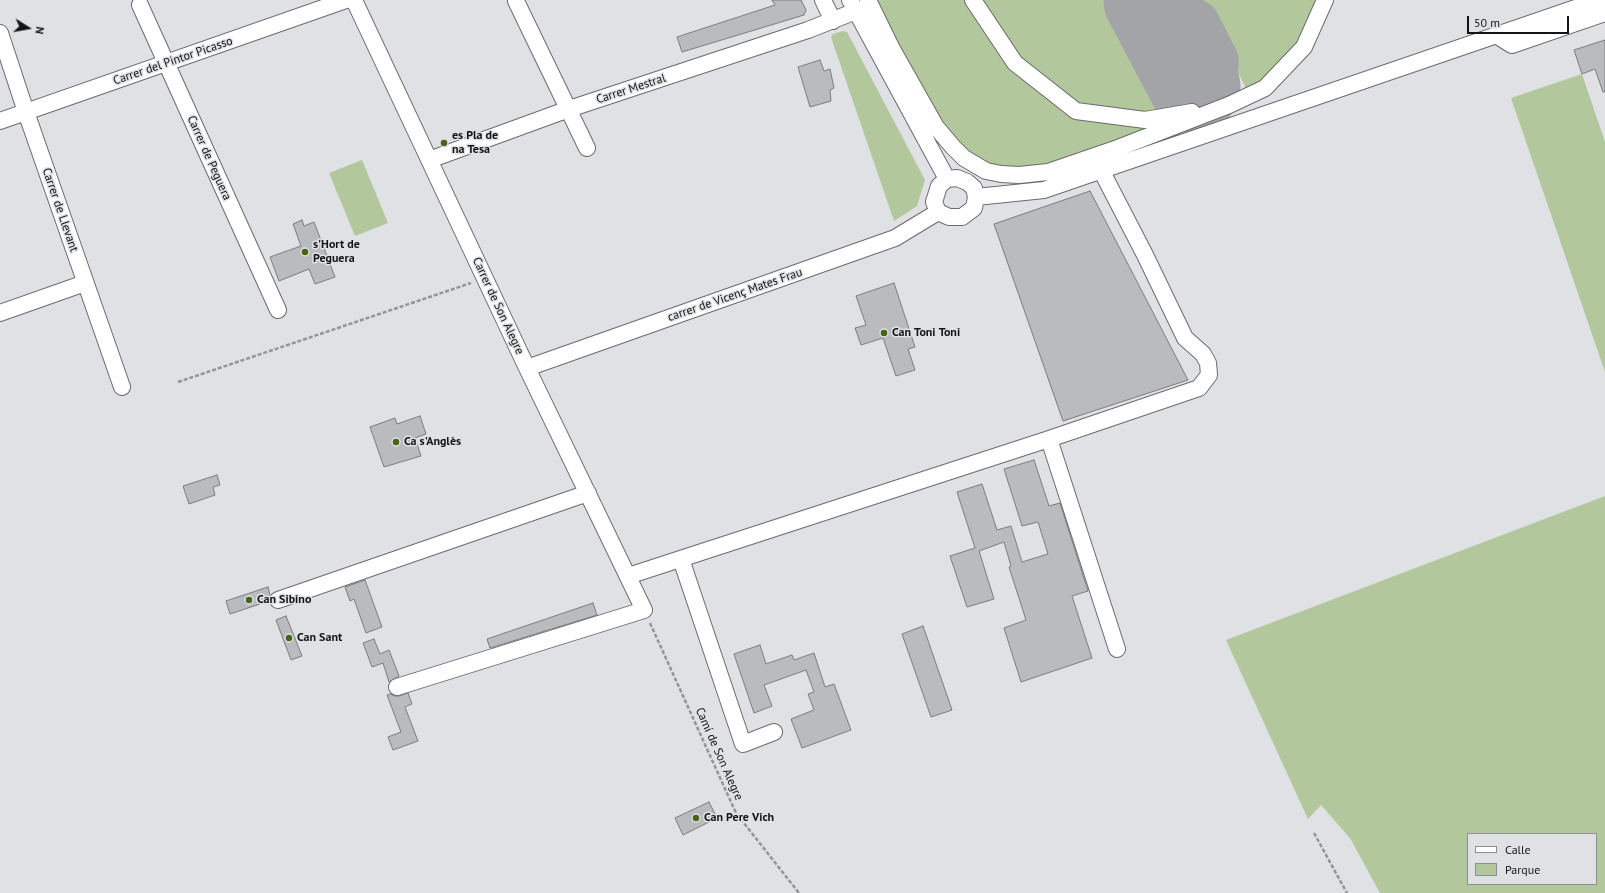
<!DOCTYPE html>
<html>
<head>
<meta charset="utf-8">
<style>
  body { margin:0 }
  #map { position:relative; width:1605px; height:893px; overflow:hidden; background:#dfe1e4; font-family:"PT Sans",sans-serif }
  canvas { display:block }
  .legend { position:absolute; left:1467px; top:833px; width:130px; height:52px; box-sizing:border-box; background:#dfe1e4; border:1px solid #8d8f91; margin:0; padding:5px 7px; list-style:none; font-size:12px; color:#131415 }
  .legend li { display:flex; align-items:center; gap:8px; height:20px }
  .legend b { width:20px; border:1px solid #8d8f91 }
  .north { position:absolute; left:8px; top:8px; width:40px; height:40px; -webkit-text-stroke:3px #dfe1e4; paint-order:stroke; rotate:101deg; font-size:11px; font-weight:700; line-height:16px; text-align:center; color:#131415 }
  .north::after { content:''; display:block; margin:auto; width:14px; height:18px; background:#131415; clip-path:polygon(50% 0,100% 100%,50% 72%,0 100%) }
  .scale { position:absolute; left:1467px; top:16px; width:102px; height:18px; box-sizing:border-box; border:2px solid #131415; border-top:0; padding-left:5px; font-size:12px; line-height:14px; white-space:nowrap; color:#131415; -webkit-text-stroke:3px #dfe1e4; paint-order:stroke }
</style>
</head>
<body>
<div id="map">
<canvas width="1605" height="893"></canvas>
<ul class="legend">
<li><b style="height:5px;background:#fff"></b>Calle</li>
<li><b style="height:11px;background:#b2c79b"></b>Parque</li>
</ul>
<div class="north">N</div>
<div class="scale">50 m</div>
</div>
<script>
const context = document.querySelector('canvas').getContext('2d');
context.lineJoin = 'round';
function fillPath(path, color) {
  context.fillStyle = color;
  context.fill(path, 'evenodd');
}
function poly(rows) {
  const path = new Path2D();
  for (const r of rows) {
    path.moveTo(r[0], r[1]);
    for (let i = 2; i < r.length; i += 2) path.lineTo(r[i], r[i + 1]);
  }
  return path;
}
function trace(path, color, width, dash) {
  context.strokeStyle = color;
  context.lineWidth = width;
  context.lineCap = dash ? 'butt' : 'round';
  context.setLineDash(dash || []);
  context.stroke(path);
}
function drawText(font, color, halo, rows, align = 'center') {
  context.font = font + ' "PT Sans",sans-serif';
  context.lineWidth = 3;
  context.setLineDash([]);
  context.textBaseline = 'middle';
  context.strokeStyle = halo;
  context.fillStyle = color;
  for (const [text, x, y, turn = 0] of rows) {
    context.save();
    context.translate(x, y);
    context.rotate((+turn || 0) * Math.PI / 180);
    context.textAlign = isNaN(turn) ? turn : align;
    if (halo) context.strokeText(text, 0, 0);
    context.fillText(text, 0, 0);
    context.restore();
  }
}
fillPath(poly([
  [868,0,1121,0,1183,118,1073,163,986,171,936,127],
  [1185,0,1318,0,1297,44,1277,68,1260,81,1246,88,1208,14],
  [843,31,847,32,925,180,917,206,894,221,831,37,833,34],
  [1582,74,1605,142,1605,372,1511,98],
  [362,160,388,223,355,236,329,173],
  [1605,496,1605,893,1380,893,1350,838,1321,805,1308,819,1226,640],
  [1468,834,1596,834,1596,884,1468,884]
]), '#b2c79b');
trace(poly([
  [1151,0,1163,24,1166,61,1173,76,1180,83,1187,86,1196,87,1202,85,1209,82,1215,77,1220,65,1220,59,1200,20,1168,0]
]), '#a2a4a7', 37);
trace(poly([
  [1149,0,1195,87]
]), '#a2a4a7', 91);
const building = poly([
  [772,0,801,0,806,10,804,15,682,52,677,37,775,5,772,0],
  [1605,40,1605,92,1603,92,1595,69,1582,74,1574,50,1605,40],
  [820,60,824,71,830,69,834,88,830,90,831,101,810,107,798,67,820,60],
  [1090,191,1188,380,1063,421,994,224,1090,191],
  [302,220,304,226,314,222,335,277,315,284,309,269,279,281,270,257,301,246,293,224,302,220],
  [894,283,915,347,908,349,915,370,896,376,883,338,861,345,855,328,866,325,856,296,894,283],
  [420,416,426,434,415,438,421,456,384,467,370,427,395,418,397,424,420,416],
  [1034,460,1049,506,1060,503,1088,591,1072,596,1092,658,1021,682,1004,628,1026,620,1009,567,1011,566,1004,542,979,551,994,599,967,607,950,556,975,548,957,492,982,484,997,530,1011,526,1022,562,1048,554,1038,522,1022,526,1004,469,1034,460],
  [217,475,220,485,213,487,215,495,189,504,183,486,217,475],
  [365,580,382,627,366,633,354,599,350,601,345,587,365,580],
  [268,587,270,595,269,601,230,614,226,601,268,587],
  [593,603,597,615,490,648,487,639,593,603],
  [286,616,302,656,291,660,276,620,286,616],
  [923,626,952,710,931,717,902,634,923,626],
  [374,639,380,654,389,650,399,676,389,682,383,663,372,667,363,643,374,639],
  [760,645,766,664,792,655,794,660,814,653,825,687,834,684,851,730,802,748,791,719,814,710,808,694,814,692,806,670,764,685,772,706,754,713,734,654,760,645],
  [408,693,412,704,405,707,418,741,393,750,388,737,401,732,387,695,390,694,395,696,399,696,408,693],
  [709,802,717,818,683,835,675,818,709,802]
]);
fillPath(building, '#b9bbbe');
trace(building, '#7b7c7f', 1);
const minor = poly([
  [354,0,527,368,644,610,397,687],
  [823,0,833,21],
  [850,0,947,179],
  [868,0,892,49,936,127,953,147,964,158,986,171,1001,174,1019,175,1048,172,1118,148,1229,105,1265,88,1304,47,1325,0],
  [973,0,1015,63,1076,111,1145,120,1192,112],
  [516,1,587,148],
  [140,5,278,310],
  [0,33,26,112,122,387],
  [1496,35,1512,45,1605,13],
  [0,121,346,0],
  [429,160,569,109,808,30,856,11],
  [957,178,967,182,974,188,976,197,974,208,962,217,949,217,938,212,934,202,939,186,947,179,957,178],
  [976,197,1044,190,1599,0],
  [0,313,85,283],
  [527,368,895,238,938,212],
  [1049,439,1199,388,1209,375,1208,363,1203,354,1185,338,1145,255,1101,170],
  [681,559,743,744,774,732],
  [628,576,1049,439,1117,649],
  [278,600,588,493]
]);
trace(minor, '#696b6e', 18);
trace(poly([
  [178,382,471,283],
  [650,623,736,813,799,893],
  [1314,833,1347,893]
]), '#929496', 2.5, [4, 2]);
trace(minor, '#fff', 16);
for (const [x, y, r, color] of [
  [444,143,4,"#476417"],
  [305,252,4,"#476417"],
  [884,333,4,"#476417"],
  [396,442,4,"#476417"],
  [249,600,4,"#476417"],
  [289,638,4,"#476417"],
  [696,818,4,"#476417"]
]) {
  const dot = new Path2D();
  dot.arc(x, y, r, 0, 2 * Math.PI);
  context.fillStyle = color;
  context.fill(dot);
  trace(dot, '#dfe1e4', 1.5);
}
drawText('12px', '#131415', '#dfe1e4', [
  ["Carrer del Pintor Picasso",173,61,-19],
  ["Carrer Mestral",631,89,-18],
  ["Carrer de Peguera",209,158,66],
  ["Carrer de Llevant",60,210,71],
  ["carrer de Vicenç Mates Frau",735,295,-19],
  ["Carrer de Son Alegre",498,306,65],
  ["Camí de Son Alegre",719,754,66]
]);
drawText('bold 12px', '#131415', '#dfe1e4', [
  ["es Pla de",452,136],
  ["na Tesa",452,150],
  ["s'Hort de",313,245],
  ["Peguera",313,259],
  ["Can Toni Toni",892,333],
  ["Ca s'Anglès",404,442],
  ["Can Sibino",257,600],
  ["Can Sant",297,638],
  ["Can Pere Vich",704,818]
], 'left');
</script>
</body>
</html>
